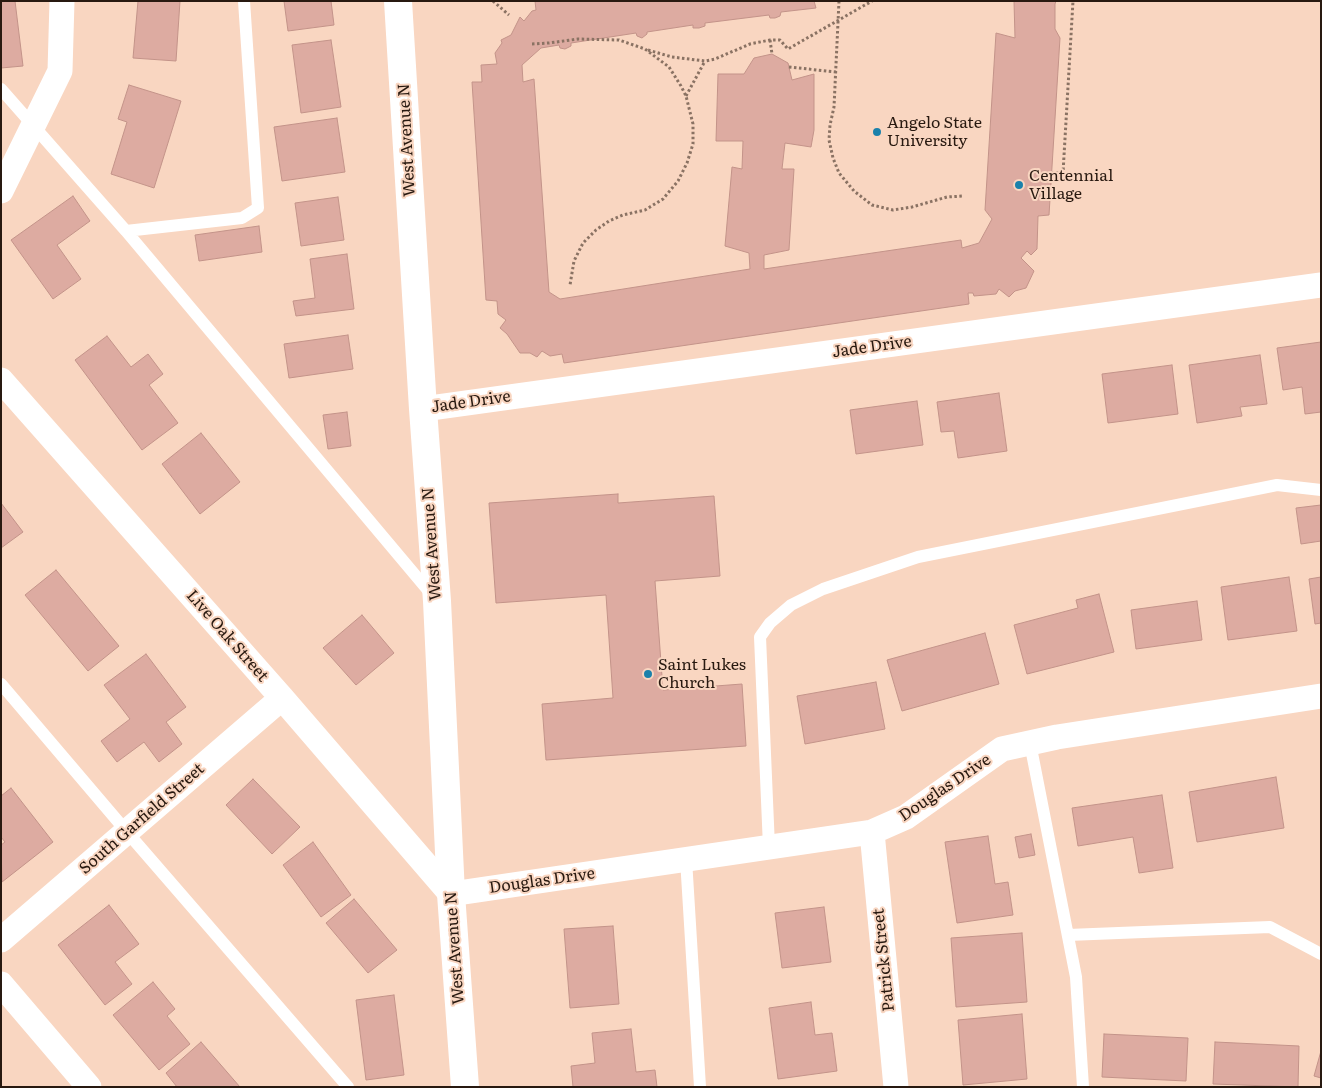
<!DOCTYPE html>
<html>
<head>
<meta charset="utf-8">
<style>
  body { margin:0 }
  #map { position:relative; width:1322px; height:1088px; overflow:hidden; background:#f9d6c1; font-family:Literata,serif }
  canvas { display:block }
  .frame { position:absolute; inset:0; border:2px solid #281910; pointer-events:none }
</style>
</head>
<body>
<div id="map">
<canvas width="1322" height="1088"></canvas>
<div class="frame"></div>
</div>
<script>
const context = document.querySelector('canvas').getContext('2d');
context.lineJoin = 'round';
function fillPath(path, color) {
  context.fillStyle = color;
  context.fill(path, 'evenodd');
}
function poly(rows) {
  const path = new Path2D();
  for (const r of rows) {
    path.moveTo(r[0], r[1]);
    for (let i = 2; i < r.length; i += 2) path.lineTo(r[i], r[i + 1]);
  }
  return path;
}
function trace(path, color, width, dash) {
  context.strokeStyle = color;
  context.lineWidth = width;
  context.lineCap = dash ? 'butt' : 'round';
  context.setLineDash(dash || []);
  context.stroke(path);
}
function drawText(font, color, halo, rows, align = 'center') {
  context.font = font + ' Literata,serif';
  context.lineWidth = 4;
  context.setLineDash([]);
  context.textBaseline = 'middle';
  context.strokeStyle = halo;
  context.fillStyle = color;
  for (const [text, x, y, turn = 0] of rows) {
    context.save();
    context.translate(x, y);
    context.rotate((+turn || 0) * Math.PI / 180);
    context.textAlign = isNaN(turn) ? turn : align;
    if (halo) context.strokeText(text, 0, 0);
    context.fillText(text, 0, 0);
    context.restore();
  }
}
const building = poly([
  [1,1,15,1,23,66,1,68,1,1],
  [138,1,180,1,176,61,133,58,138,1],
  [284,1,331,1,334,25,288,31,284,1],
  [535,1,814,1,816,8,781,12,780,16,775,18,770,18,769,15,705,23,705,26,699,28,693,28,693,25,647,32,647,34,642,38,637,36,636,33,571,43,571,46,565,49,560,48,559,45,541,48,522,65,523,82,534,79,549,292,560,299,750,269,749,253,725,246,732,167,742,169,743,141,716,141,718,74,744,74,754,58,772,54,788,63,792,80,814,74,814,130,811,147,785,143,782,169,794,169,789,250,764,255,764,269,961,240,962,248,979,243,992,219,985,210,996,33,1015,38,1014,1,1056,1,1055,4,1055,29,1060,38,1049,215,1038,216,1037,249,1031,255,1027,251,1021,258,1034,271,1026,288,1015,291,1009,297,999,289,996,294,974,296,973,293,968,293,969,304,564,363,562,354,550,356,542,351,537,357,530,353,520,353,507,334,500,328,506,320,498,314,497,301,486,300,472,82,482,82,481,65,497,64,495,53,502,43,501,40,511,35,520,17,524,21,532,11,536,10,535,1],
  [331,40,341,107,301,113,292,45,331,40],
  [129,85,181,101,154,188,111,174,127,122,118,119,129,85],
  [337,118,345,172,282,181,274,127,337,118],
  [73,196,90,221,57,245,81,279,53,299,11,240,73,196],
  [338,197,344,240,301,246,295,203,338,197],
  [259,226,262,252,199,261,195,235,259,226],
  [347,254,354,309,296,316,293,301,315,298,310,259,347,254],
  [348,335,353,369,289,378,284,344,348,335],
  [107,336,131,367,148,354,163,374,149,385,178,423,142,450,75,360,107,336],
  [1321,342,1321,412,1305,414,1302,387,1283,390,1277,348,1321,342],
  [1260,355,1267,404,1240,407,1242,416,1197,423,1189,365,1260,355],
  [1172,365,1178,414,1108,423,1102,374,1172,365],
  [999,393,1007,451,958,458,954,431,941,432,937,402,999,393],
  [917,401,923,445,856,454,850,410,917,401],
  [347,412,351,446,328,449,323,415,347,412],
  [201,433,240,482,200,514,162,464,201,433],
  [618,494,618,503,714,496,720,576,655,581,663,690,742,684,746,746,546,760,542,704,613,698,606,595,496,603,489,503,618,494],
  [1,503,23,532,1,548,1,503],
  [1321,505,1321,541,1301,544,1296,508,1321,505],
  [56,570,119,646,88,671,25,595,56,570],
  [1289,577,1297,631,1228,640,1221,587,1289,577],
  [1321,577,1321,623,1315,624,1309,579,1321,577],
  [1099,594,1114,652,1027,674,1014,625,1078,608,1076,600,1099,594],
  [1197,601,1202,640,1136,649,1131,610,1197,601],
  [362,615,394,653,356,685,323,648,362,615],
  [985,633,999,684,902,711,887,660,985,633],
  [146,654,186,707,166,722,182,744,159,762,144,742,117,762,101,741,130,719,104,685,146,654],
  [876,682,885,729,805,744,797,696,876,682],
  [1276,777,1284,828,1197,842,1189,792,1276,777],
  [253,779,300,827,272,854,226,805,253,779],
  [11,788,53,842,2,882,1,845,5,842,1,837,1,796,11,788],
  [1162,795,1173,868,1139,873,1133,837,1078,846,1072,808,1162,795],
  [1031,834,1035,855,1019,858,1015,837,1031,834],
  [988,836,995,884,1008,882,1013,915,957,923,945,842,988,836],
  [313,842,351,895,321,917,283,865,313,842],
  [354,899,397,950,368,973,326,923,354,899],
  [109,905,139,944,115,962,132,984,105,1005,58,945,109,905],
  [824,907,831,962,782,968,775,913,824,907],
  [613,926,619,1004,570,1008,564,929,613,926],
  [1022,933,1027,1002,956,1007,951,938,1022,933],
  [153,982,175,1009,167,1016,190,1044,159,1070,113,1015,153,982],
  [394,995,404,1075,366,1080,356,1000,394,995],
  [811,1002,815,1035,832,1033,837,1071,778,1079,769,1008,811,1002],
  [1022,1014,1027,1079,963,1085,958,1020,1022,1014],
  [631,1029,636,1072,655,1070,657,1087,573,1087,571,1066,595,1063,592,1033,631,1029],
  [1104,1034,1188,1038,1186,1081,1102,1077,1104,1034],
  [201,1042,240,1087,177,1087,166,1073,201,1042],
  [1215,1042,1299,1046,1298,1087,1213,1084,1215,1042],
  [1321,1051,1321,1078,1314,1076,1321,1051]
]);
fillPath(building, '#ddaba1');
trace(building, '#c39389', 1);
trace(poly([
  [493,1,509,15],
  [839,1,834,107,830,125,829,140,833,158,839,173,854,191,872,205,893,210,912,207,947,197,963,196],
  [770,40,772,54],
  [532,44,549,43,578,39,619,40,645,49,669,67,681,86,686,96,693,124,693,144,687,163,678,181,663,199,645,210,623,215,609,221,596,230,583,243,574,261,570,285],
  [648,50,672,57,705,61,715,59,750,44,770,40,780,40,788,49,872,1],
  [789,67,836,72],
  [686,96,705,61],
  [1051,173,1063,173,1073,1]
]), '#8a7263', 3, [2.5, 2.5]);
trace(poly([
  [1,89,126,231,432,595],
  [126,231,242,218,258,208,244,1],
  [1,684,127,832,348,1087],
  [1030,743,1076,977,1083,1087],
  [769,847,760,637,770,623,791,605,823,589,918,557,1277,485,1321,490],
  [686,859,700,1087],
  [1068,935,1270,927,1321,954]
]), '#fff', 12);
trace(poly([
  [1,191,60,71,62,1],
  [1,380,282,698,451,894,872,832,906,817,1002,749,1057,737,1321,696],
  [423,409,1321,285],
  [872,832,896,1087],
  [1,940,282,698],
  [1,984,89,1087]
]), '#fff', 25);
trace(poly([
  [398,1,423,409,437,601,451,894,465,1087]
]), '#fff', 28);
for (const [x, y, r, color] of [
  [877,132,5,"#1b81ab"],
  [1019,185,5,"#1b81ab"],
  [648,674,5,"#1b81ab"]
]) {
  const dot = new Path2D();
  dot.arc(x, y, r, 0, 2 * Math.PI);
  context.fillStyle = color;
  context.fill(dot);
  trace(dot, '#f9d6c1', 2);
}
drawText('16px', '#281910', '#f9d6c1', [
  ["Angelo State",887,123],
  ["University",887,141],
  ["Centennial",1029,176],
  ["Village",1029,194],
  ["Saint Lukes",658,665],
  ["Church",658,683]
], 'left');
drawText('16px', '#281910', '#f9d6c1', [
  ["West Avenue N",407,140,-93],
  ["Jade Drive",872,347,-8],
  ["Jade Drive",471,402,-8],
  ["West Avenue N",432,544,-94],
  ["Live Oak Street",227,636,49],
  ["Douglas Drive",945,788,-34],
  ["South Garfield Street",142,819,-41],
  ["Douglas Drive",542,881,-8],
  ["West Avenue N",455,948,-94],
  ["Patrick Street",884,960,-96]
]);
</script>
</body>
</html>
